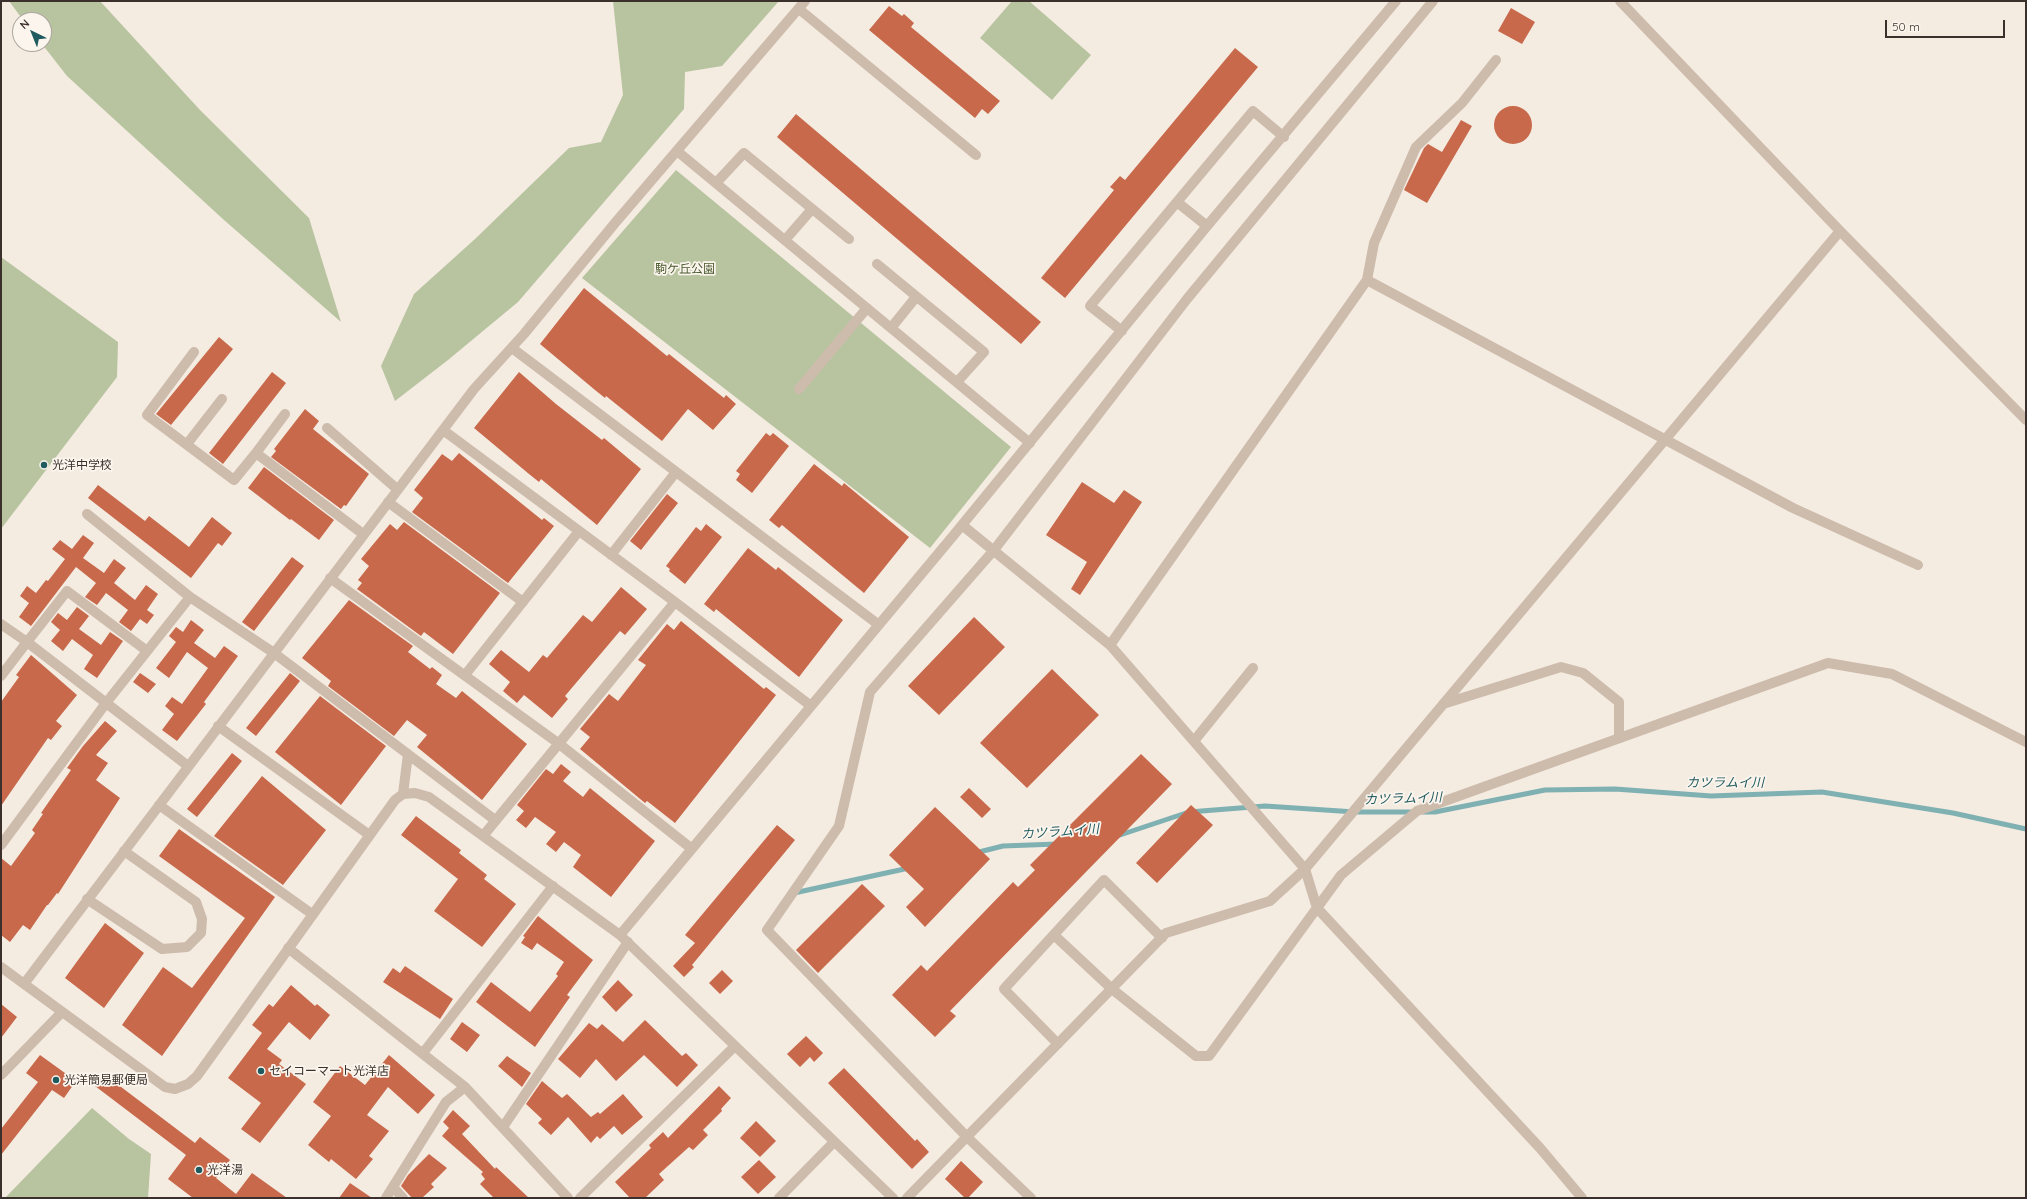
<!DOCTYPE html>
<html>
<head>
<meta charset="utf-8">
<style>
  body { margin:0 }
  #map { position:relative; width:2027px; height:1199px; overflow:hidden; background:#f4ebe1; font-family:Quicksand,sans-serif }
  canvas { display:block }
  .frame { position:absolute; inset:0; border:2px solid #3b302b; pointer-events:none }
  .north { position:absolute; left:12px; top:12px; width:40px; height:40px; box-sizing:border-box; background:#fbf5ee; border:1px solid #aea6a0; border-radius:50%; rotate:317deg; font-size:11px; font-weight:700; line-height:16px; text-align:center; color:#3b302b }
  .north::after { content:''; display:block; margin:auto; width:14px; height:18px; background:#1f5a5e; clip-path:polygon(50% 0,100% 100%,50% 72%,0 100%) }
  .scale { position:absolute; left:1885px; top:20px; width:120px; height:18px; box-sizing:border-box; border:2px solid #3b302b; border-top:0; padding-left:5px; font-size:12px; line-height:14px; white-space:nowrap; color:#3b302b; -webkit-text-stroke:3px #fbf5ee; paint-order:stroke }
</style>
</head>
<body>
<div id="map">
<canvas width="2027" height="1199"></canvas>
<div class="frame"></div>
<div class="north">N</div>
<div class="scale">50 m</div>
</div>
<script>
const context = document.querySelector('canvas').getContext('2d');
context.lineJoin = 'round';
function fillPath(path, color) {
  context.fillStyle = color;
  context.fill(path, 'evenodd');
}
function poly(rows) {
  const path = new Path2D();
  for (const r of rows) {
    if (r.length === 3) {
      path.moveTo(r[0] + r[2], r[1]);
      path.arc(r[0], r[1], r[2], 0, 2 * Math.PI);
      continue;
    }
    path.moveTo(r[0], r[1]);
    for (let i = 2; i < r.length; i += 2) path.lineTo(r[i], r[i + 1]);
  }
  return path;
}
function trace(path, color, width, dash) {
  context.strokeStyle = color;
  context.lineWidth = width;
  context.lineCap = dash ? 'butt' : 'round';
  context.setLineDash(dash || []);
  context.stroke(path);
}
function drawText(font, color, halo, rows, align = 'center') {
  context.font = font + ' Quicksand,"Noto Sans JP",sans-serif';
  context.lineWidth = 3.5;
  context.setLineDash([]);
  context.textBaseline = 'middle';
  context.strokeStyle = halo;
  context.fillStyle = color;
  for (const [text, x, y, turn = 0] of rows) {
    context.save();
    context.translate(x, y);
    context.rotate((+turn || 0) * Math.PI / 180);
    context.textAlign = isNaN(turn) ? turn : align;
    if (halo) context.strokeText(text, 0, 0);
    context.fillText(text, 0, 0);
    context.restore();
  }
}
fillPath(poly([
  [9,1,100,1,200,110,309,218,341,322,224,220,67,76,42,44,44,44,44,20,23,20],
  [613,1,779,1,722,66,685,72,684,109,518,302,448,360,395,401,381,366,414,294,475,239,569,148,601,142,623,95],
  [1012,1,1029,1,1091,55,1052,100,980,38],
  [676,170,1011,447,930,548,582,278],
  [1,257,118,342,117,377,1,529],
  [92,1108,129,1139,151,1154,148,1198,5,1198]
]), '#b8c4a0');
trace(poly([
  [1423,812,1435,812,1545,790,1615,789,1711,796,1822,792,1953,813,2026,829],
  [1117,836,1189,812,1265,806,1355,812,1415,812],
  [975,853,1003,846,1057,844],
  [794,893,909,868]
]), '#7fb0b2', 5);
fillPath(poly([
  [889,6,902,16,904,14,914,23,911,27,1000,101,988,114,982,109,975,118,869,30],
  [1511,8,1535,22,1522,44,1498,31],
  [1235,48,1258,67,1065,298,1041,278,1114,190,1110,187,1120,176,1125,180],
  [1513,125,19],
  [796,114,1041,322,1021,344,777,137],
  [1461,120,1472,126,1427,203,1404,190,1424,148,1428,144,1442,152],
  [584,288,667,356,669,354,724,398,726,395,736,404,713,430,688,409,662,441,606,396,605,398,595,390,540,344],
  [219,337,233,349,171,425,156,414],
  [272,372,286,383,223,464,209,453],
  [519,372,556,404,602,440,604,438,641,469,597,525,541,479,539,482,529,474,474,428],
  [305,409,319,421,313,429,369,474,346,506,344,505,341,509,271,457,276,451,274,449],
  [766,433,770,436,773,433,789,446,752,493,736,480,740,474,736,471],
  [459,453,542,520,544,518,554,526,508,583,412,512,423,498,414,490,442,454,452,461],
  [814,464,842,486,844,483,909,537,864,593,782,525,779,528,769,520],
  [264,467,334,520,319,540,291,519,290,520,248,488],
  [1082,482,1114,503,1124,490,1142,502,1080,595,1071,589,1087,562,1046,535],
  [98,485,145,521,149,516,189,547,212,517,232,533,222,546,218,543,191,578,88,498],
  [667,494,678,503,641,550,630,541],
  [404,522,500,593,453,654,424,632,421,636,357,589,362,583,358,580,369,566,361,559,390,524,397,530],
  [706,524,722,537,685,584,669,571,670,569,666,566,696,527,701,531],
  [83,535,94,543,83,558,104,573,114,559,126,568,114,583,135,600,146,585,158,594,147,610,154,615,147,624,140,619,131,631,119,622,128,610,106,593,97,605,85,597,96,583,76,567,31,626,19,617,29,603,20,596,27,586,36,593,46,580,48,581,65,559,52,549,60,540,72,549],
  [748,548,776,570,778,567,843,620,799,677,716,609,714,612,704,604],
  [292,557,304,566,254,631,242,622],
  [621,587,647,609,625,635,620,631,565,696,568,699,552,718,524,695,517,703,503,691,510,682,489,664,501,650,529,672,543,655,547,658,583,615,592,622],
  [349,600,413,646,408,652,430,669,432,667,442,675,436,684,456,698,462,691,527,744,482,800,417,747,427,735,407,720,394,736,328,686,331,681,302,658],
  [77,607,89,616,79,629,101,645,110,632,123,641,97,678,84,669,93,655,72,639,63,651,51,641,60,630,51,622,58,613,67,620],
  [974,617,1005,647,939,715,908,686],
  [191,620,204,630,194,643,215,658,224,646,238,656,204,702,206,704,177,741,162,730,174,714,165,706,172,697,182,704,208,668,187,652,169,678,156,668,176,642,169,636,176,627,183,632],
  [681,621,764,689,766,687,776,695,675,823,647,801,645,803,580,749,590,737,580,729,609,694,618,701,646,665,638,660,667,624,674,630],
  [31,655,77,695,56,721,62,726,51,740,48,738,1,806,1,702,19,677,16,675],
  [1052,669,1099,715,1027,788,980,743],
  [140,673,156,684,148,693,133,682],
  [290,673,300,681,256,736,246,728],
  [320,696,386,746,341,805,275,752],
  [105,721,117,731,96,755,108,763,96,780,120,798,58,894,57,893,48,905,47,905,30,930,23,925,10,942,1,935,1,858,11,866,35,833,32,830,43,814,41,813,71,770,67,768,83,746],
  [232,753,242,761,197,817,187,809],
  [1141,754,1172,784,950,1011,956,1016,935,1037,892,995,921,965,927,971,1013,882,1018,887,1035,870,1030,865],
  [561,764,571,772,563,781,583,797,590,788,655,841,611,897,573,867,581,855,564,842,556,852,546,844,556,832,535,817,526,828,516,820,524,811,517,805,546,769,553,774],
  [262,776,326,830,283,885,214,836],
  [969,788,991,809,982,818,960,797],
  [1191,805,1213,825,1157,883,1136,863],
  [935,807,990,859,925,927,906,907,924,889,889,855],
  [416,816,461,850,459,853,487,875,484,879,516,904,482,947,434,911,458,879,401,835],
  [777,825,795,840,692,965,694,967,684,977,673,966,695,943,685,935],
  [179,829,275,897,162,1056,122,1025,163,967,192,988,245,918,159,856],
  [862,884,885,906,818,973,796,950],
  [538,916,593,960,567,995,570,997,535,1047,476,1002,491,982,530,1012,558,976,556,974,564,962,537,943,532,950,521,943,525,937,523,936],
  [105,923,144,953,104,1008,65,978],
  [405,966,453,999,440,1019,383,982,393,968,400,973],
  [722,970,733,981,720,994,709,983],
  [618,980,633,995,616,1012,602,997],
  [291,985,315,1006,317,1004,330,1015,310,1040,289,1022,267,1049,282,1060,279,1064,306,1084,260,1143,241,1129,261,1103,228,1078,262,1033,252,1025,269,1004,273,1007],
  [1,1004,17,1017,1,1038],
  [645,1020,682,1056,686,1053,698,1065,677,1087,644,1055,616,1081,596,1059,580,1078,558,1059,589,1023,597,1029,602,1024,623,1042],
  [462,1022,480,1035,467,1052,450,1039],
  [806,1036,823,1053,814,1062,810,1057,800,1067,787,1054],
  [40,1055,76,1081,64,1098,52,1090,1,1155,1,1129,38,1082,26,1073],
  [389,1055,435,1095,418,1114,388,1087,367,1115,389,1131,369,1156,373,1159,356,1179,331,1159,329,1162,308,1145,331,1116,313,1102,340,1066,365,1085],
  [507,1056,531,1073,522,1087,498,1066],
  [844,1068,915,1141,917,1139,929,1152,912,1169,828,1083],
  [104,1074,195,1143,200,1137,230,1160,216,1178,236,1194,252,1173,287,1198,193,1198,168,1179,186,1155,95,1086],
  [542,1081,562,1098,567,1094,591,1117,598,1112,600,1114,623,1094,643,1117,622,1135,614,1126,600,1139,597,1136,591,1143,568,1117,551,1135,538,1123,542,1119,526,1104],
  [719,1086,731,1098,721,1109,722,1111,703,1130,708,1135,693,1150,689,1147,659,1174,664,1180,645,1198,630,1198,615,1182,651,1148,649,1145,663,1132,668,1138],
  [453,1110,470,1126,462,1134,495,1169,496,1167,529,1198,494,1198,480,1184,485,1179,481,1174,483,1172,442,1136,449,1128,443,1122],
  [756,1121,776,1141,760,1157,740,1138],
  [429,1154,447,1168,431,1184,434,1187,422,1198,412,1198,401,1186,408,1175],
  [759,1160,776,1177,758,1194,741,1177],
  [961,1161,983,1182,968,1198,965,1198,945,1179],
  [350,1183,372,1198,339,1198]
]), '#c8694b');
trace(poly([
  [1620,1,1840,231,2026,420],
  [799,9,976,155],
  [677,151,1030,443],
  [716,183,744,153,849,239],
  [1177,202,1207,226],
  [785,240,812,209],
  [877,264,984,352,957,382],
  [1367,280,1374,243,1416,147,1462,103,1496,60],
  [891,328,916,297],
  [1122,331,1090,306,1253,111,1284,137],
  [512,348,879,625],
  [194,352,147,415,234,480,256,453,363,534],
  [799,389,867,308],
  [327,428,397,489],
  [443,430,675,602,811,706],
  [187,444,222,399],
  [256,453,285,414],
  [388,502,523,602],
  [87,514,190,597,274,653,495,820],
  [962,525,1110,645,1305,869,1317,908,1540,1148,1582,1198],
  [611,555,676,472],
  [330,578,558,743,692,849],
  [1,624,27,642,67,591,147,651],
  [1110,645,1367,280,1793,508,1918,565],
  [465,675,579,531],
  [1,676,27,642,188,766],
  [1443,704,1561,667,1583,673,1619,702,1619,738],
  [218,726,368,834],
  [1194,741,1253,668],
  [403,794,408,754],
  [159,805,312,914],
  [483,836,675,602],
  [1,845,106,703,190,597],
  [87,899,162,949,187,947,201,933,202,919,196,902,124,851],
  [620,935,953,536,1207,226,1396,1],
  [1054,935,1112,989,1196,1056,1209,1056,1341,875,1417,811,1828,663,1892,674,2026,742],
  [288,948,465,1087,568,1198],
  [1,967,165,1087,175,1089,188,1084,197,1076,210,1058,395,800,403,794,415,793,429,797,620,935,893,1198],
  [24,984,474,389,524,334,615,223,805,1],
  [1058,1044,1004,989,1104,880,1162,938],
  [423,1053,553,886],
  [1,1075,62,1012],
  [503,1127,628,942],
  [393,1187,403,1198],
  [386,1198,446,1102,465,1087],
  [580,1198,735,1046],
  [779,1198,834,1142],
  [907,1198,1166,933,1270,901,1305,869,1840,231],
  [1031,1198,967,1137,767,930,839,826,870,692,994,550,1187,299,1433,1]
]), '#cdbbac', 10);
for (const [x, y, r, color] of [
  [44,465,4,"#1f5a5e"],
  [261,1071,4,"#1f5a5e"],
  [56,1080,4,"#1f5a5e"],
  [199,1170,4,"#1f5a5e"]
]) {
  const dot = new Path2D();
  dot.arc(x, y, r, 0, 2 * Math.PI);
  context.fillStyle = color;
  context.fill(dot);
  trace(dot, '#fbf5ee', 1.5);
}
drawText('12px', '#4a5a2e', '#fbf5ee', [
  ["駒ケ丘公園",685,269]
]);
drawText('12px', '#3b302b', '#fbf5ee', [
  ["光洋中学校",52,465],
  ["セイコーマート光洋店",269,1071],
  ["光洋簡易郵便局",64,1080],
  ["光洋湯",207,1170]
], 'left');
drawText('italic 13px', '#1f5a5e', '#fbf5ee', [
  ["カツラムイ川",1725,783],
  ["カツラムイ川",1403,799,-2],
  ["カツラムイ川",1060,832,-4]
]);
</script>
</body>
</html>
